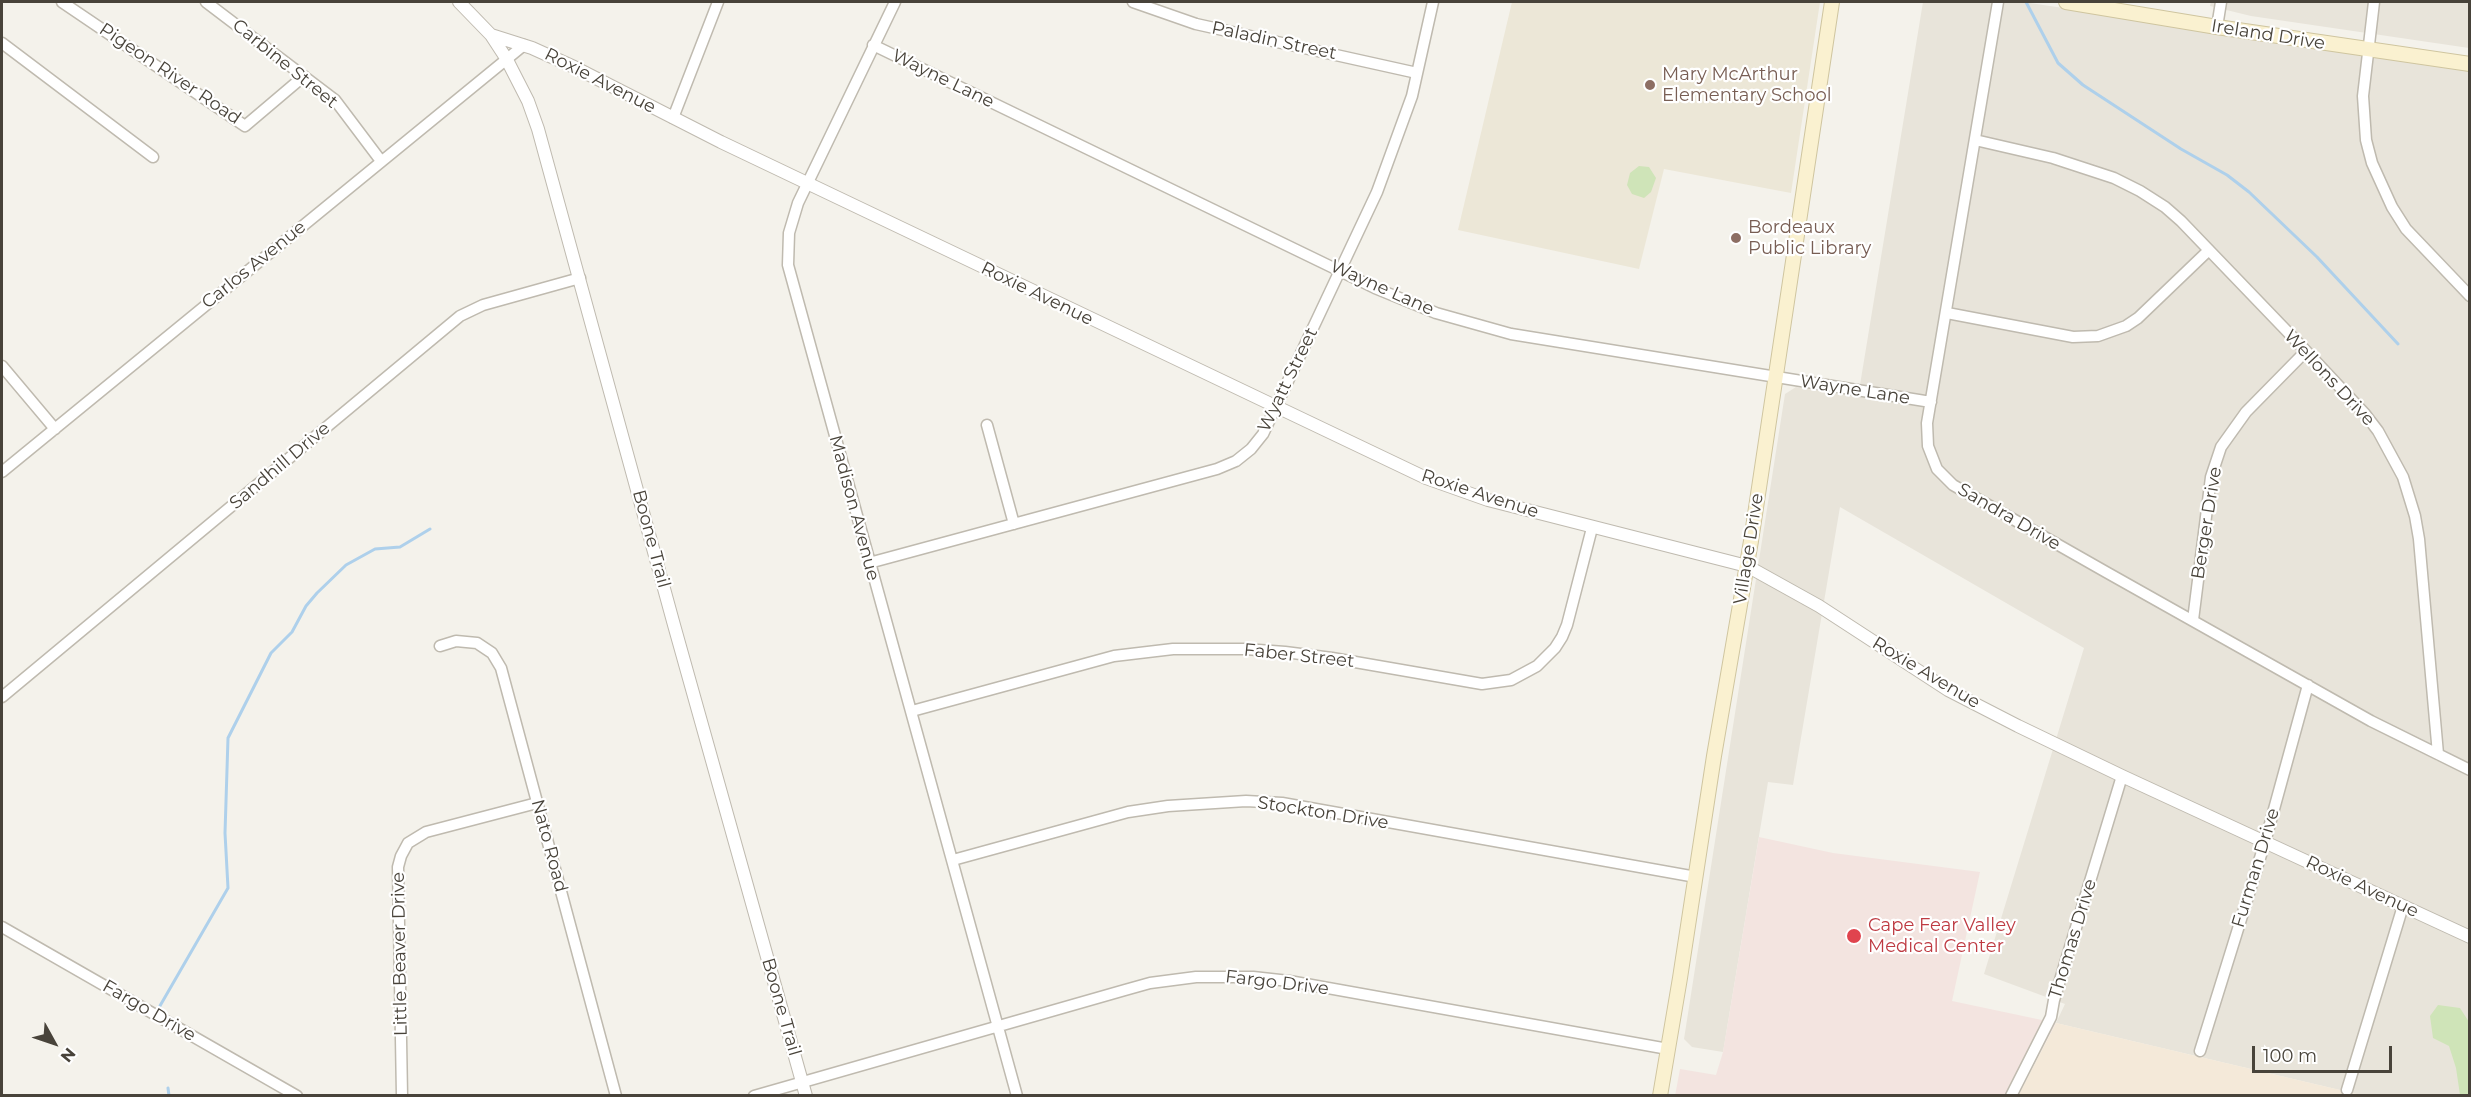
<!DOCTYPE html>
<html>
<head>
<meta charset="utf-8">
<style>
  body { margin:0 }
  #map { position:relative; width:2471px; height:1097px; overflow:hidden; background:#f4f2eb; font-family:Montserrat,sans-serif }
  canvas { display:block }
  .frame { position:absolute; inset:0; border:3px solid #48433a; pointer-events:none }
  .north { position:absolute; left:24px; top:1013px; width:60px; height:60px; -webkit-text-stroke:4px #fff; paint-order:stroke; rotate:130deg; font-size:16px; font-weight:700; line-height:24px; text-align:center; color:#48433a }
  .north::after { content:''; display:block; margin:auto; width:21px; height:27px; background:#48433a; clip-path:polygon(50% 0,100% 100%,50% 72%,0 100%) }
  .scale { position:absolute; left:2252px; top:1046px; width:140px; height:27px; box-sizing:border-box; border:3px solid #48433a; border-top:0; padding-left:8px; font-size:18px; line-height:21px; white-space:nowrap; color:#48433a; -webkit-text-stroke:4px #fff; paint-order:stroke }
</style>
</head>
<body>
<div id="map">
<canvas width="2471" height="1097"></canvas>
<div class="frame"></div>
<div class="north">N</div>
<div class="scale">100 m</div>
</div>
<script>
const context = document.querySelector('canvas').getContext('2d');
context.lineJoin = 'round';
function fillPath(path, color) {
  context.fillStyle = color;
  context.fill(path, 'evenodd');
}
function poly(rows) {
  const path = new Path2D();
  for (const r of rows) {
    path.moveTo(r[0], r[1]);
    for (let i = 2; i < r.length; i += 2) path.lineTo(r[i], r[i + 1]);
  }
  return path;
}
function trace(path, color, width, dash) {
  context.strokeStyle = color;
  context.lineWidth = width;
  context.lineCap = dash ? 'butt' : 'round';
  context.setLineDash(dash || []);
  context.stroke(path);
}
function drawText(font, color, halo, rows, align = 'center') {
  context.font = font + ' Montserrat,sans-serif';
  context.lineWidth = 4.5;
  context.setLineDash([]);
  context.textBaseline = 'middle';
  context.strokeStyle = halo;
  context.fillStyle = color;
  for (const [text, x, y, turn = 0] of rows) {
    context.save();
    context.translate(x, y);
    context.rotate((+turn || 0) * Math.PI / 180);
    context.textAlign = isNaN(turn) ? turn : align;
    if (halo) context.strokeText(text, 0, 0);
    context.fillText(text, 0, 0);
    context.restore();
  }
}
fillPath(poly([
  [1923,2,2023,2,2469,68,2469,1095,2361,1095,2056,1023,2065,1004,1984,974,2084,648,1840,507,1793,785,1768,782,1723,1052,1692,1047,1684,1039,1785,394,1796,387,1858,397],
  [2211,2,2469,2,2469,48,2251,16,2210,6]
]), '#e8e4da');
fillPath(poly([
  [2056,1023,2361,1095,2018,1096]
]), '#f4e9d9');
fillPath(poly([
  [1512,2,1820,2,1791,193,1664,169,1639,269,1458,230]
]), '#ece7d7');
fillPath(poly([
  [1759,837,1833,853,1980,872,1952,1001,2056,1023,2018,1095,1675,1096,1680,1069,1716,1075,1723,1052]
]), '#f3e4e0');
fillPath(poly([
  [1639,166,1649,167,1656,178,1651,192,1644,198,1632,194,1627,185,1630,173],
  [2438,1005,2460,1008,2469,1022,2469,1095,2460,1095,2456,1068,2449,1046,2433,1038,2430,1016]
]), '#cfe4b8');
trace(poly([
  [2026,2,2058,63,2083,85,2181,149,2227,175,2249,192,2317,257,2398,344],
  [157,1011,228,888,225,833,228,738,271,653,292,632,306,606,317,593,346,565,375,549,400,547,430,529],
  [168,1088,169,1096]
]), '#aed0eb', 3);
const minor = poly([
  [62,2,245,126,304,76],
  [206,2,335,100,381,161],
  [895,2,798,203,789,233,788,265,1017,1096],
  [1133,2,1196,24,1417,73],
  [1998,2,1927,423,1928,446,1937,469,1953,485,2106,572,2371,721,2470,770],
  [2374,2,2363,96,2366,140,2372,163,2392,207,2406,229,2470,296],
  [2217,27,2221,2],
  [2,43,153,157],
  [873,45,1375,288,1436,313,1511,334,1931,402],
  [673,118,718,2],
  [1975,140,2053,158,2114,178,2140,191,2165,207,2181,221,2306,351,2365,414,2378,431,2403,477,2415,516,2419,539,2438,754],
  [1947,313,2073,337,2098,336,2126,326,2138,318,2209,250],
  [2,366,55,429],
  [987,425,1014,524],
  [2,472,524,45],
  [869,563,1217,469,1236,461,1251,449,1263,434,1377,192,1412,96,1433,2],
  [2193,620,2211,477,2221,447,2246,412,2306,351],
  [440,646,456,641,477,643,492,653,501,668,616,1096],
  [2,697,460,316,483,305,580,278],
  [912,711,1114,656,1173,649,1245,649,1285,652,1332,658,1482,684,1511,680,1537,666,1555,648,1562,637,1567,625,1592,528],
  [953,860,1128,812,1168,806,1246,801,1282,803,1696,877],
  [2,927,297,1096],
  [2200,1051,2265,842,2308,685],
  [2347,1090,2403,906],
  [402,1096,398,867,401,856,408,843,426,832,537,803],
  [754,1096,1125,990,1150,983,1196,977,1253,977,1289,981,1668,1049],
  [2011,1096,2051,1017,2054,1000,2122,776]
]);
const tertiary = poly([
  [459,2,491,35,506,58,528,101,538,129,674,625,806,1096],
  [491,35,532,48,574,67,721,142,1426,478,1488,500,1747,566,1819,606,1948,690,2018,726,2122,776,2470,937]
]);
const secondary = poly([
  [2066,2,2217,27,2470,64],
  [1660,1096,1680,978,1714,756,1751,541,1832,2]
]);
trace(minor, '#bfbaaf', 13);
trace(tertiary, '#bfbaaf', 14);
trace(secondary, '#cfc59f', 16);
trace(minor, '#fff', 10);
trace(tertiary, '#fff', 12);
trace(secondary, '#faf1d0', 14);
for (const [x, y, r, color] of [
  [1650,85,6,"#8d6e63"],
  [1736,238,6,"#8d6e63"],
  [1854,936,8,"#e0444e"]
]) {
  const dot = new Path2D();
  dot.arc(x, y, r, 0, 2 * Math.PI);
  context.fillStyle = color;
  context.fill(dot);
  trace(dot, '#fff', 2);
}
drawText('18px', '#48433a', '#fff', [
  ["Ireland Drive",2268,35,9],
  ["Paladin Street",1274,41,12],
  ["Carbine Street",285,64,39],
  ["Pigeon River Road",170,74,34],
  ["Wayne Lane",943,79,26],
  ["Roxie Avenue",600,81,27],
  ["Carlos Avenue",254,265,-39],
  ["Wayne Lane",1382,288,24],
  ["Roxie Avenue",1037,294,26],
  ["Wellons Drive",2329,378,47],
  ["Wyatt Street",1288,380,-64],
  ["Wayne Lane",1855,390,9],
  ["Sandhill Drive",280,466,-40],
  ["Roxie Avenue",1480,494,18],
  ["Madison Avenue",854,508,75],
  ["Sandra Drive",2009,517,30],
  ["Berger Drive",2207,523,-81],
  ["Boone Trail",651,539,75],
  ["Village Drive",1749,549,-81],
  ["Faber Street",1299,656,6],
  ["Roxie Avenue",1926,673,31],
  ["Stockton Drive",1323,813,9],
  ["Nato Road",549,846,75],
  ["Furman Drive",2256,868,-73],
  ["Roxie Avenue",2362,887,25],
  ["Thomas Drive",2073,939,-73],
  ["Little Beaver Drive",400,954,-91],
  ["Fargo Drive",1277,983,7],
  ["Boone Trail",781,1007,74],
  ["Fargo Drive",149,1011,30]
]);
drawText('18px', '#785e54', '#fff', [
  ["Mary McArthur",1662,75],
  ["Elementary School",1662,96],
  ["Bordeaux",1748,228],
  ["Public Library",1748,249]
], 'left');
drawText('18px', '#be3a42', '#fff', [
  ["Cape Fear Valley",1868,926],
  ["Medical Center",1868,947]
], 'left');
</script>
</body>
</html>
